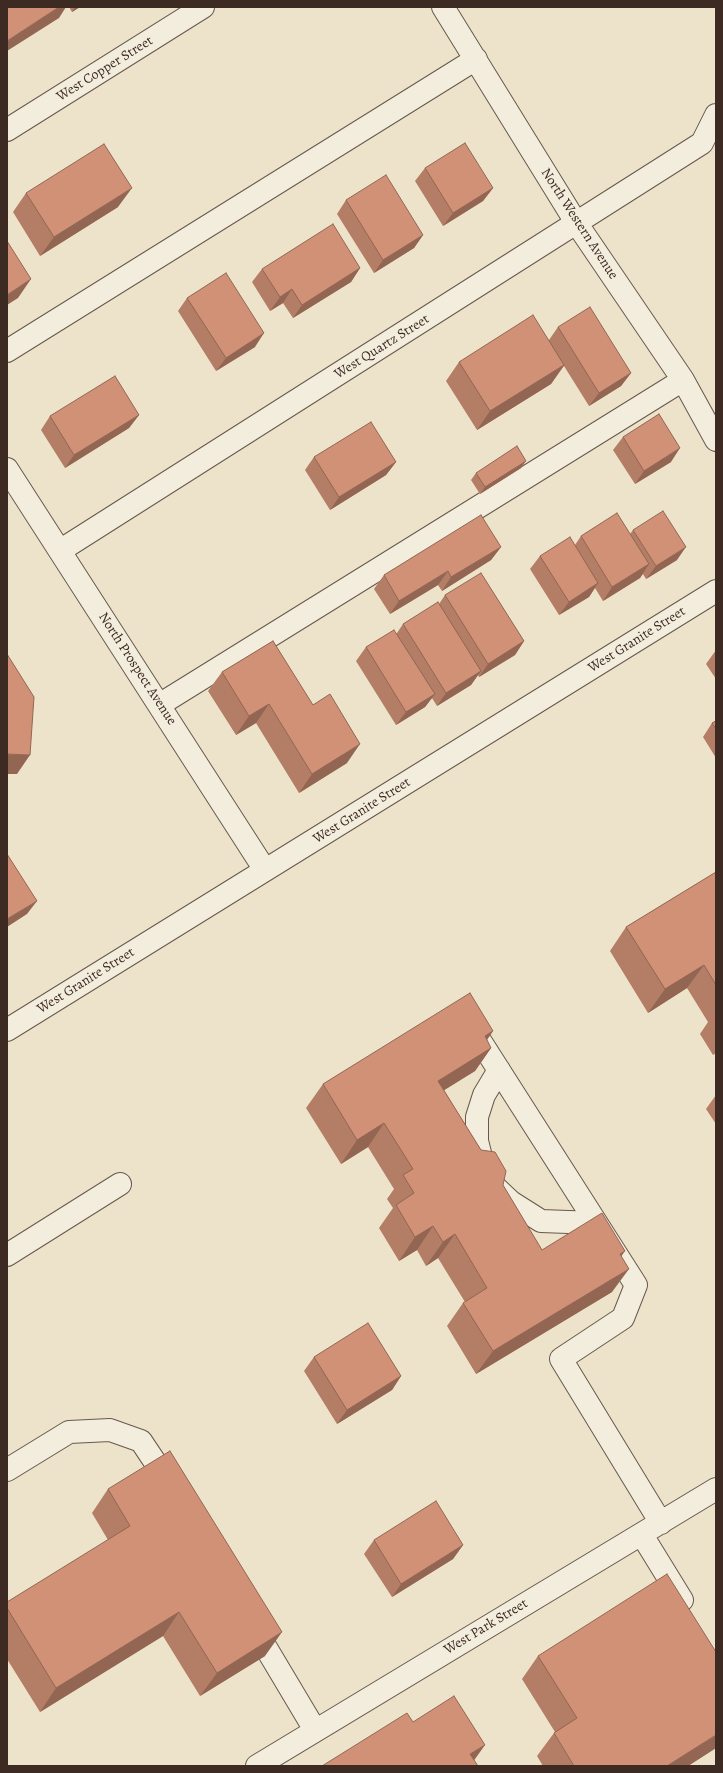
<!DOCTYPE html>
<html>
<head>
<meta charset="utf-8">
<style>
  body { margin:0 }
  #map { position:relative; width:723px; height:1773px; overflow:hidden; background:#ece3ca; font-family:Alegreya,serif }
  canvas { display:block }
  .frame { position:absolute; inset:0; border:8px solid #3c2a23; pointer-events:none }
</style>
</head>
<body>
<div id="map">
<canvas width="723" height="1773"></canvas>
<div class="frame"></div>
</div>
<script>
const context = document.querySelector('canvas').getContext('2d');
context.lineJoin = 'round';
function poly(rows) {
  const path = new Path2D();
  for (const r of rows) {
    path.moveTo(r[0], r[1]);
    for (let i = 2; i < r.length; i += 2) path.lineTo(r[i], r[i + 1]);
  }
  return path;
}
function trace(path, color, width, dash) {
  context.strokeStyle = color;
  context.lineWidth = width;
  context.lineCap = dash ? 'butt' : 'round';
  context.setLineDash(dash || []);
  context.stroke(path);
}
function fillPath(path, color) {
  context.fillStyle = color;
  context.fill(path, 'evenodd');
}
function drawText(font, color, halo, rows, align = 'center') {
  context.font = font + ' Alegreya,serif';
  context.lineWidth = 3;
  context.setLineDash([]);
  context.textBaseline = 'middle';
  context.strokeStyle = halo;
  context.fillStyle = color;
  for (const [text, x, y, turn = 0] of rows) {
    context.save();
    context.translate(x, y);
    context.rotate((+turn || 0) * Math.PI / 180);
    context.textAlign = isNaN(turn) ? turn : align;
    if (halo) context.strokeText(text, 0, 0);
    context.fillText(text, 0, 0);
    context.restore();
  }
}
const minor = poly([
  [443,7,577,224,683,380,716,440],
  [7,130,203,7],
  [7,351,476,59],
  [7,469,265,870],
  [61,550,702,143,716,115],
  [159,705,683,380],
  [472,1028,636,1285,623,1318,561,1359,661,1523],
  [7,1030,716,591],
  [499,1070,484,1095,477,1117,477,1141,482,1161,493,1185,511,1202,541,1221,596,1223],
  [7,1255,120,1184],
  [7,1470,69,1432,110,1430,141,1441,171,1486],
  [642,1535,682,1600],
  [253,1626,315,1730],
  [257,1766,716,1489]
]);
trace(minor, '#68584d', 24);
trace(minor, '#f3eddd', 22);
fillPath(poly([
  [69,7,80,7,72,12],
  [425,168,493,188,483,201,443,226,415,181],
  [26,193,118,207,40,256,13,212],
  [346,200,423,235,414,248,374,273,337,214],
  [360,268,351,282,293,318,283,303,270,311,252,282,262,269],
  [187,298,255,347,216,371,178,311],
  [558,327,631,373,621,386,589,406,564,366,551,384,477,430,446,381,459,362,549,340],
  [139,415,129,428,65,468,41,430,50,416],
  [623,437,671,462,635,484,613,450],
  [314,457,396,462,386,475,330,510,305,470],
  [521,468,480,494,471,480,476,473],
  [633,530,677,560,646,579,643,574,640,578,603,601,595,588,589,597,559,615,530,569,540,556,575,545,581,536,630,534],
  [501,547,491,560,442,591,438,585,390,614,374,589,384,575],
  [445,595,524,641,515,655,479,677,478,675,471,685,437,706,432,698,425,707,396,725,356,661,366,647,397,633,403,624,439,604],
  [273,641,347,763,299,793,256,723,236,735,208,691,222,672],
  [716,650,716,679,706,664],
  [716,721,716,758,703,737,712,723],
  [716,872,716,1053,713,1055,700,1034,708,1022,687,988,648,1013,610,951,626,927],
  [493,1031,487,1040,491,1048,475,1071,444,1090,542,1250,621,1256,612,1292,476,1374,447,1326,463,1303,465,1302,438,1258,426,1266,417,1250,399,1261,379,1228,393,1208,387,1199,394,1189,368,1147,341,1164,306,1108,323,1084],
  [716,1095,716,1124,706,1109],
  [314,1357,401,1376,392,1390,337,1424,304,1371],
  [108,1489,265,1656,200,1696,163,1636,40,1712,7,1659,7,1608,108,1540,92,1513],
  [374,1540,463,1545,453,1559,392,1597,364,1554],
  [538,1656,716,1748,688,1766,543,1766,537,1756,554,1733,555,1732,522,1679]
]), '#b47d65');
fillPath(poly([
  [59,7,66,7,59,18,7,51,7,41],
  [75,7,80,7,72,12],
  [132,188,118,207,40,256,54,237],
  [493,188,483,201,443,226,453,213],
  [423,235,414,248,374,273,383,260],
  [360,268,351,282,293,318,302,305],
  [31,279,18,298,7,305,7,295],
  [292,289,283,303,270,311,280,297],
  [264,333,255,347,216,371,226,358],
  [564,365,551,384,477,430,490,411],
  [631,373,621,386,589,406,599,393],
  [139,415,129,428,65,468,74,455],
  [680,448,671,462,635,484,644,471],
  [526,461,521,468,480,494,485,487],
  [396,462,386,475,330,510,339,497],
  [501,547,491,560,442,591,451,577],
  [686,547,677,560,646,579,656,566],
  [649,564,640,578,603,601,612,587],
  [448,571,438,585,390,614,399,601],
  [598,583,589,597,559,615,569,602],
  [524,641,515,655,479,677,488,664],
  [481,671,471,685,437,706,446,693],
  [435,694,425,707,396,725,406,712],
  [269,704,256,723,236,735,249,716],
  [360,744,347,763,299,793,312,774],
  [7,754,30,755,17,774,7,774],
  [37,901,27,914,7,927,7,919],
  [704,965,687,988,648,1013,665,989],
  [493,1031,476,1055,485,1036],
  [491,1048,475,1071,422,1104,438,1081],
  [384,1123,368,1147,341,1164,357,1140],
  [433,1226,417,1250,399,1261,415,1237],
  [455,1234,438,1258,426,1266,443,1242],
  [625,1251,609,1274,620,1254],
  [629,1269,612,1292,476,1374,493,1351],
  [401,1376,392,1390,337,1424,347,1410],
  [463,1545,453,1559,392,1597,401,1584],
  [179,1612,163,1636,40,1712,56,1688],
  [282,1632,265,1656,200,1696,217,1673],
  [716,1735,716,1748,688,1766,667,1766],
  [485,1745,470,1766,470,1754]
]), '#926653');
const building = poly([
  [7,7,59,7,7,41,7,7],
  [465,143,493,188,453,213,425,168,465,143],
  [104,144,132,188,54,237,26,193,104,144],
  [386,175,423,235,383,260,346,200,386,175],
  [333,224,360,268,302,305,292,289,280,297,262,269,333,224],
  [7,241,31,279,7,295,7,241],
  [226,273,264,333,226,358,187,298,226,273],
  [590,307,631,373,599,393,558,327,590,307],
  [533,315,564,365,490,411,459,362,533,315],
  [115,376,139,415,74,455,50,416,115,376],
  [659,414,680,448,644,471,623,437,659,414],
  [371,422,396,462,339,497,314,457,371,422],
  [517,446,526,461,485,487,476,473,517,446],
  [663,511,686,547,656,566,633,530,663,511],
  [617,513,649,564,612,587,581,536,617,513],
  [481,515,501,547,451,577,448,571,399,601,384,575,481,515],
  [570,537,598,583,569,602,540,556,570,537],
  [481,573,524,641,488,664,445,595,481,573],
  [438,602,481,671,446,693,403,624,438,602],
  [394,630,435,694,406,712,366,647,394,630],
  [273,641,313,705,330,694,360,744,312,774,269,704,249,716,222,672,273,641],
  [7,654,34,697,30,755,7,754,7,654],
  [716,721,716,729,712,723,716,721],
  [7,854,37,901,7,919,7,854],
  [716,872,716,985,704,965,665,989,626,927,716,872],
  [470,993,493,1031,485,1036,491,1048,438,1081,481,1150,495,1152,506,1171,503,1185,542,1250,602,1213,625,1251,620,1254,629,1269,493,1351,463,1303,487,1288,455,1234,443,1242,433,1226,415,1237,396,1205,414,1193,403,1175,413,1169,384,1123,357,1140,323,1084,470,993],
  [368,1323,401,1376,347,1410,314,1357,368,1323],
  [170,1451,282,1632,217,1673,179,1612,56,1688,7,1608,7,1602,130,1526,108,1489,170,1451],
  [436,1501,463,1545,401,1584,374,1540,436,1501],
  [667,1574,716,1652,716,1735,667,1766,574,1766,554,1733,577,1718,538,1656,667,1574],
  [454,1696,485,1745,470,1754,478,1766,322,1766,407,1713,413,1722,454,1696]
]);
fillPath(building, '#d19176');
trace(building, '#926653', 1);
drawText('14px', '#3c2a23', '#f3eddd', [
  ["West Copper Street",105,69,-32],
  ["North Western Avenue",579,224,57],
  ["West Quartz Street",382,347,-32],
  ["West Granite Street",637,640,-32],
  ["North Prospect Avenue",137,669,57],
  ["West Granite Street",362,811,-32],
  ["West Granite Street",86,981,-32],
  ["West Park Street",486,1627,-31]
]);
</script>
</body>
</html>
